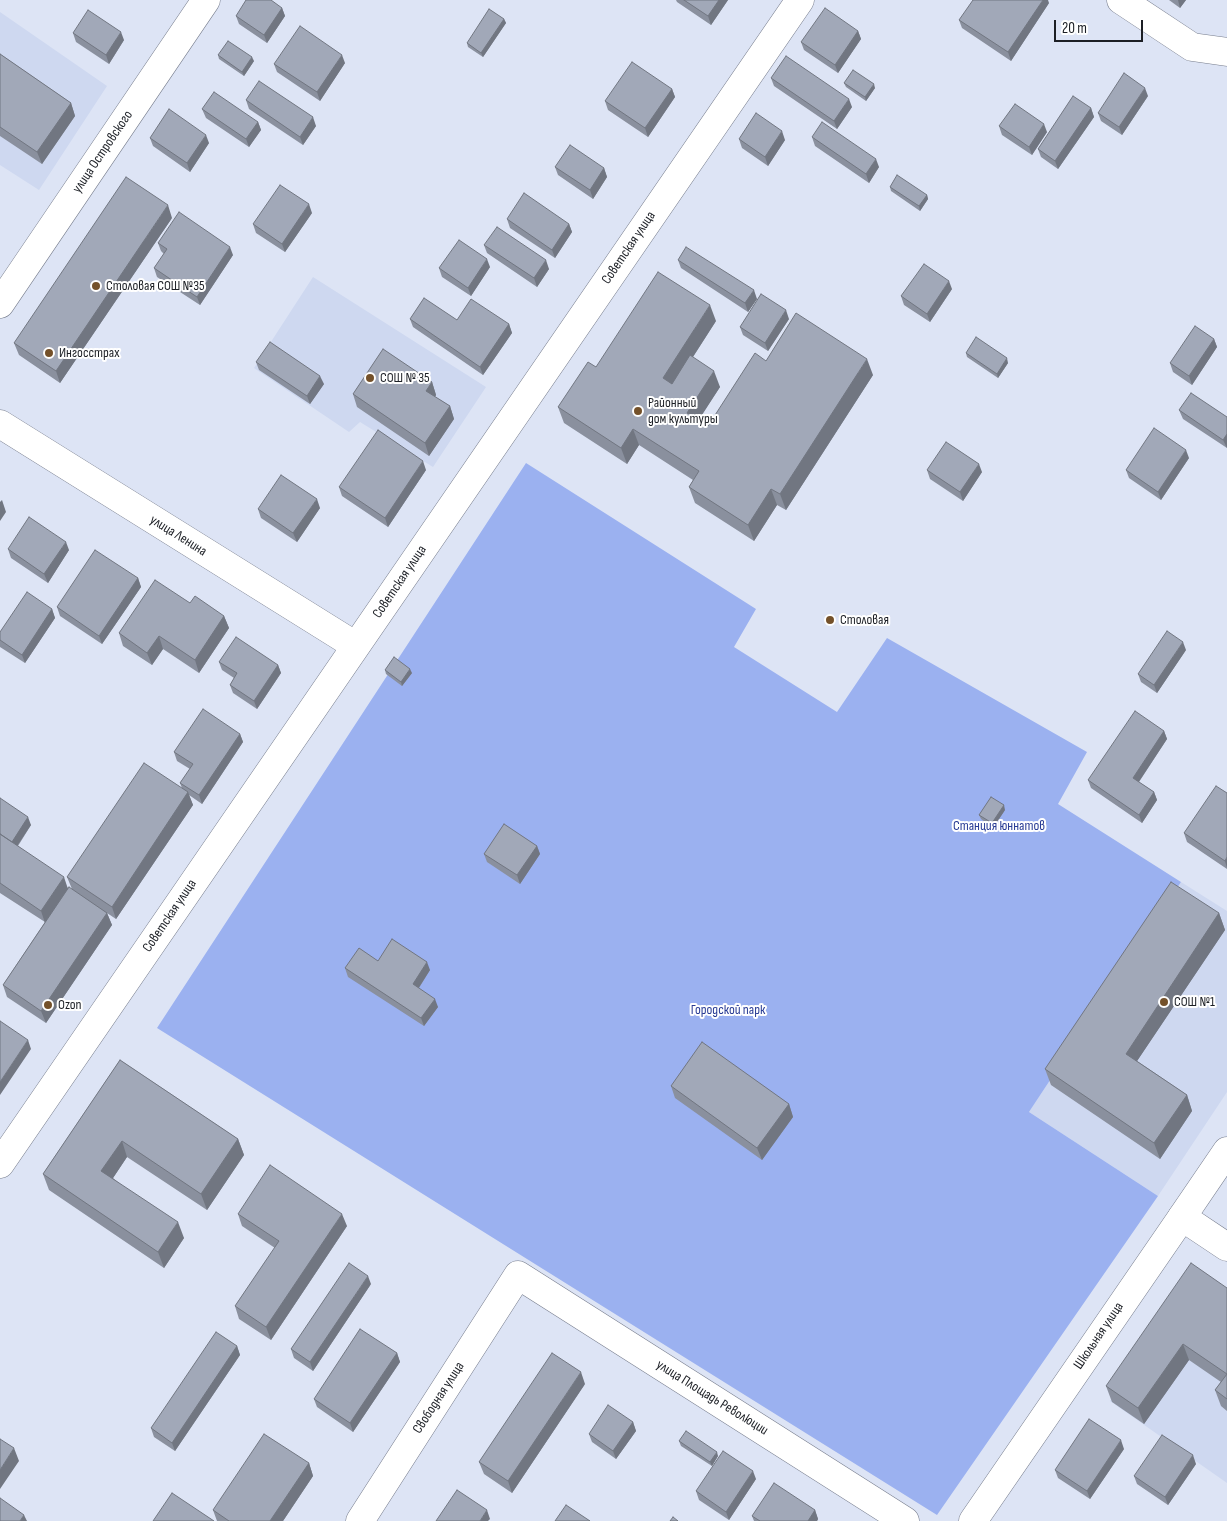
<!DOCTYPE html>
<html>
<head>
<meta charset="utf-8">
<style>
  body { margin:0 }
  #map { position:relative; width:1227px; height:1521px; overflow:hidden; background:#dde4f5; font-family:"Sofia Sans Condensed",sans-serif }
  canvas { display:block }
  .scale { position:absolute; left:1054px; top:20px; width:89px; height:22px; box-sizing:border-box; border:2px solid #1c1f25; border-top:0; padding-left:6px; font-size:15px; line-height:18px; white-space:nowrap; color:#1c1f25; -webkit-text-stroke:4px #fff; paint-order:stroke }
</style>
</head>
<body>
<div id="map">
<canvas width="1227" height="1521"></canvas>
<div class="scale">20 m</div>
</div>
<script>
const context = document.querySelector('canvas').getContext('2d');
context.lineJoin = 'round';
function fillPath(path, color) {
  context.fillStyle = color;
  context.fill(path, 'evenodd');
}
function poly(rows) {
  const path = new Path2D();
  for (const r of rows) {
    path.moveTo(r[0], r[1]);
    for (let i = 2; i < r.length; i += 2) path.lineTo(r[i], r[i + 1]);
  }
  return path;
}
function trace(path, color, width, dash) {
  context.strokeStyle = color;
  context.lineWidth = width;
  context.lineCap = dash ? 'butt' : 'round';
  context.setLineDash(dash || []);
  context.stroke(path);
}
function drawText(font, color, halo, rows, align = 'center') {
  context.font = font + ' "Sofia Sans Condensed",sans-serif';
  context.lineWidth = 4;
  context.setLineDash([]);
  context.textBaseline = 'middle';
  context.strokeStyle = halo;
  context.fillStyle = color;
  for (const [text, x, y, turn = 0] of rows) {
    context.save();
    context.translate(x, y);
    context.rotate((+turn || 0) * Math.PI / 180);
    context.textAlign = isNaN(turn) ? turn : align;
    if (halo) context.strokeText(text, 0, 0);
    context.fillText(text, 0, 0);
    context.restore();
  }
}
fillPath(poly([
  [0,12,107,86,39,190,0,165],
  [313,277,486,387,433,467,360,422,349,432,254,368],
  [1181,882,1227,911,1227,1092,1158,1196,1029,1112],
  [1198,1275,1227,1294,1227,1483,1110,1401]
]), '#ced8f0');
fillPath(poly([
  [526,463,756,609,734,647,837,712,887,638,1087,752,1058,804,1181,882,1029,1112,1158,1196,937,1515,157,1028]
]), '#9bb1f0');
const minor = poly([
  [1121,0,1192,47,1227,52],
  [1227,1151,1182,1217,1227,1247]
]);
const tertiary = poly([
  [0,304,206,0],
  [0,424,356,646],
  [0,1164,800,0],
  [360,1521,518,1275,905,1521],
  [973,1521,1182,1217]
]);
trace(minor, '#767c8c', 29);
trace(tertiary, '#767c8c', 29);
trace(minor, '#fff', 28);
trace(tertiary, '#fff', 28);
fillPath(poly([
  [676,0,728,0,711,25,677,2],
  [1169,0,1186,0,1180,8],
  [1049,3,1011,61,962,28,959,20],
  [282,8,285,16,267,43,239,24,236,16],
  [504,19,506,23,483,57,468,47,467,43],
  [858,31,861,39,838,73,804,50,801,42],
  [73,33,124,40,109,64,76,42],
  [0,54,71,103,75,116,42,164,0,136],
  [218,55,254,61,244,76,219,59],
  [345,63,320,101,277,72,274,64],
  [771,78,852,107,837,129,774,86],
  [844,83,875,88,866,101,846,87],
  [672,89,675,97,648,137,608,110,605,101],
  [1148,96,1122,135,1101,121,1098,113],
  [246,100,316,126,303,145,249,109],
  [1091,108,1094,117,1058,169,1041,157,1038,149],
  [202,109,258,122,261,130,249,147,206,118],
  [999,126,1047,132,1032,155,1002,135],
  [812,137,879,167,869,183,815,146],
  [150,138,209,143,190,172,153,146],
  [739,139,785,140,768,166,742,148],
  [555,167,604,168,607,177,593,199,558,175],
  [890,187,927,195,928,199,920,211,891,191],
  [312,213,285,252,256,233,253,224],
  [172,218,60,383,19,355,14,343],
  [507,219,569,224,572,232,555,258,510,228],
  [158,243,233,255,200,305,157,277,154,268,164,254,161,251],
  [484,245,549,269,537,287,487,253],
  [678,260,757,299,748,312,681,268],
  [490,267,471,296,442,277,439,268],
  [952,289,930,322,904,305,901,296],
  [410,319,457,320,509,324,512,333,483,375,413,327],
  [789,319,768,351,743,335,740,327],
  [716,321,693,357,720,387,698,420,708,426,766,361,873,375,786,510,777,505,754,541,695,503,689,487,693,480,639,445,627,464,564,423,558,407,596,367],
  [1214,339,1217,347,1192,385,1173,372,1170,363],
  [966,353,1008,363,998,378,967,357],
  [256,362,324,384,310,404,259,370],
  [432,382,436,395,435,397,450,406,454,419,429,456,357,407,353,394],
  [1179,410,1227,417,1227,448,1183,419],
  [1189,458,1161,500,1129,478,1126,470],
  [426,470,388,527,342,496,339,487],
  [927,470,982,472,963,501,930,479],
  [320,508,297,542,261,518,258,509],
  [8,549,69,550,48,583,11,558],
  [138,578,141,587,102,644,60,616,57,607],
  [52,609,55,618,25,663,0,647,0,632],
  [224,616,229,628,199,673,163,649,152,665,123,646,119,633],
  [1186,650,1157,693,1141,682,1138,674],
  [219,662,278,665,281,673,257,709,233,693,230,685,234,678,222,670],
  [385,670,412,673,402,686,386,674],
  [1164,731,1167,739,1139,782,1154,792,1157,800,1142,823,1091,788,1088,780],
  [240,734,243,742,202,804,189,795,193,805,116,919,107,913,112,925,46,1023,7,997,3,985,45,922,0,893,0,798,31,825,18,846,68,888,72,889,67,877,182,788,180,783,190,769,177,761,174,752],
  [1227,793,1227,869,1187,842,1184,833],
  [1005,810,993,828,981,819,979,815],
  [537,846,540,854,520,884,487,862,484,854],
  [1219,913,1225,930,1137,1061,1187,1095,1192,1111,1160,1159,1051,1085,1045,1069],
  [378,961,430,970,419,988,438,1007,424,1026,348,977,345,968],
  [120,1060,238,1139,244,1155,207,1210,127,1157,113,1178,184,1238,164,1268,49,1190,43,1174],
  [671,1086,789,1104,793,1117,762,1160,675,1098],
  [238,1214,347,1226,271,1340,239,1319,235,1306,275,1248,242,1226],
  [371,1284,313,1371,294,1358,291,1349],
  [1227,1288,1227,1411,1221,1406,1215,1390,1221,1382,1189,1360,1144,1424,1112,1402,1106,1386],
  [237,1346,240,1355,175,1451,154,1437,151,1428],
  [397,1353,400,1362,353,1432,317,1407,314,1399],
  [585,1384,512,1493,484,1474,479,1462],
  [633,1422,636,1431,616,1459,592,1442,589,1434],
  [679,1441,718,1456,712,1466,681,1446],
  [1124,1449,1090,1499,1058,1478,1055,1470],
  [309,1463,313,1476,283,1521,217,1521,213,1510],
  [1196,1464,1168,1505,1137,1484,1134,1476],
  [756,1479,729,1520,699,1500,696,1491],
  [815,1510,818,1519,817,1521,754,1521,752,1516]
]), '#8a909e');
fillPath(poly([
  [719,0,728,0,711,25,708,16],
  [1043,0,1048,0,1049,3,1011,61,1008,52],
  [1178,0,1186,0,1180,8],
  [282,8,285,16,267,43,264,35],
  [504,19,506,23,483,57,481,53],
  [858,31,861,39,838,73,835,65],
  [121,32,124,40,109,64,106,55],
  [342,55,345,63,320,101,317,92],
  [252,57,254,61,244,76,242,72],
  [874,84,875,88,866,101,865,97],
  [1145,88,1148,96,1122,135,1119,127],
  [672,89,675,97,648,137,645,128],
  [849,99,852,107,837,129,834,121],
  [71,103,75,116,42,164,37,152],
  [1091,108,1094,117,1058,169,1055,161],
  [313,117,316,126,303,145,300,137],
  [258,122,261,130,249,147,246,139],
  [1044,124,1047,132,1032,155,1029,147],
  [782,131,785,140,768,166,765,157],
  [206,135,209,143,190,172,187,163],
  [876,159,879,167,869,183,866,174],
  [604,168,607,177,593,199,590,190],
  [927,195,928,199,920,211,919,206],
  [309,204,312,213,285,252,282,244],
  [168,205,172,218,60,383,56,371],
  [569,224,572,232,555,258,552,250],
  [230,247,233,255,200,305,197,297],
  [487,259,490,267,471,296,468,288],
  [546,260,549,269,537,287,534,278],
  [949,281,952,289,930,322,927,314],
  [754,290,757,299,748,312,745,303],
  [710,305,716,321,669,394,663,378],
  [786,310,789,319,768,351,765,343],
  [509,324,512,333,483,375,480,367],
  [1214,339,1217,347,1192,385,1189,376],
  [1007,358,1008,363,998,378,997,374],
  [867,359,873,375,786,510,780,494],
  [714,371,720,387,693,429,687,413],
  [320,376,324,384,310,404,307,396],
  [432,382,436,395,431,403,426,391],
  [450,406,454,419,429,456,425,443],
  [633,429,639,445,627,464,621,448],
  [1227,434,1227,448,1223,440],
  [1186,450,1189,458,1161,500,1158,492],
  [423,461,426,470,388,527,385,518],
  [979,464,982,472,963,501,960,492],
  [771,489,777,505,754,541,748,525],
  [317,499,320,508,297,542,293,533],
  [2,500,6,512,0,521,0,502],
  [66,542,69,550,48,583,44,574],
  [138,578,141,587,102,644,99,636],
  [52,609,55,618,25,663,22,655],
  [224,616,229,628,199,673,195,660],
  [159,636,163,649,152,665,147,653],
  [1183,642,1186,650,1157,693,1154,685],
  [278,665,281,673,257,709,254,701],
  [410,669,412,673,402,686,401,682],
  [1164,731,1167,739,1136,786,1133,778],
  [240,734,243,742,202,804,199,795],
  [188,792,193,805,116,919,112,907],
  [1154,792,1157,800,1142,823,1139,815],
  [1004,805,1005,810,993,828,992,823],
  [28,817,31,825,13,852,10,844],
  [537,846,540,854,520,884,517,875],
  [1227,857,1227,868,1225,861],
  [64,877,68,889,45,923,41,911],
  [107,913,112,925,46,1023,41,1011],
  [1219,913,1225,930,1131,1070,1126,1054],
  [427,962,430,970,416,992,413,984],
  [435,999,438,1007,424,1026,421,1018],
  [28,1040,31,1049,0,1095,0,1082],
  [1187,1095,1192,1111,1160,1159,1154,1143],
  [789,1104,793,1117,762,1160,757,1148],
  [238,1139,244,1155,207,1210,201,1194],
  [122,1141,127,1157,107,1187,101,1171],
  [342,1214,347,1226,271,1340,266,1327],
  [178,1222,184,1238,164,1268,158,1252],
  [368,1276,371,1284,313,1371,310,1362],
  [1183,1344,1189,1360,1144,1424,1138,1408],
  [237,1346,240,1355,175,1451,172,1443],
  [397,1353,400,1362,353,1432,350,1423],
  [581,1372,585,1384,512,1493,508,1481],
  [633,1422,636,1431,616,1459,613,1451],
  [1121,1440,1124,1449,1090,1499,1087,1491],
  [14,1448,19,1461,0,1489,0,1470],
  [717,1452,718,1456,712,1466,710,1462],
  [1193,1455,1196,1464,1168,1505,1165,1497],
  [309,1463,313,1476,283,1521,270,1521],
  [753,1471,756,1479,729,1520,726,1512],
  [487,1510,490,1519,488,1521,480,1521],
  [815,1510,818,1519,817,1521,808,1521],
  [24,1515,27,1521,20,1521]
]), '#717681');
const building = poly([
  [246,0,271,0,282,8,264,35,236,16,246,0],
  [684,0,719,0,708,16,684,0],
  [973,0,1043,0,1008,52,959,20,973,0],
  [825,8,858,31,835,65,801,42,825,8],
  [489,9,504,19,481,53,467,43,489,9],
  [88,10,121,32,106,55,73,33,88,10],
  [300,26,342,55,317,92,274,64,300,26],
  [228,41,252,57,242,72,218,55,228,41],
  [0,54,71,103,37,152,0,127,0,54],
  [786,56,849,99,834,121,771,78,786,56],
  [632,62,672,89,645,128,605,101,632,62],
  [853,70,874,84,865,97,844,83,853,70],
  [1124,73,1145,88,1119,127,1098,113,1124,73],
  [259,81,313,117,300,137,246,100,259,81],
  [214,92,258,122,246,139,202,109,214,92],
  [1073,96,1091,108,1055,161,1038,149,1073,96],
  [1015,104,1044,124,1029,147,999,126,1015,104],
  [169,109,206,135,187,163,150,138,169,109],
  [756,113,782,131,765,157,739,139,756,113],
  [822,122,876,159,866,174,812,137,822,122],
  [570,145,604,168,590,190,555,167,570,145],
  [897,175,927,195,919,206,890,187,897,175],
  [126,177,168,205,56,371,14,343,126,177],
  [280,185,309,204,282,244,253,224,280,185],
  [524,193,569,224,552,250,507,219,524,193],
  [179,212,230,247,197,297,154,268,167,249,158,243,179,212],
  [497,227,546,260,534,278,484,245,497,227],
  [459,240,487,259,468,288,439,268,459,240],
  [686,247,754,290,745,303,678,260,686,247],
  [924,264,949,281,927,314,901,296,924,264],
  [658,272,710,305,663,378,672,384,690,355,714,371,687,413,708,426,755,353,766,361,796,313,867,359,780,494,771,489,748,525,689,487,699,471,633,429,621,448,558,407,588,362,596,367,658,272],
  [761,294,786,310,765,343,740,327,761,294],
  [424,298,457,320,471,299,509,324,480,367,410,319,424,298],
  [1195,326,1214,339,1189,376,1170,363,1195,326],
  [976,337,1007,358,997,374,966,353,976,337],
  [270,342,320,376,307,396,256,362,270,342],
  [383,349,432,382,426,391,450,406,425,443,353,394,383,349],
  [1191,393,1227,417,1227,434,1223,440,1179,410,1191,393],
  [1154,428,1186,450,1158,492,1126,470,1154,428],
  [378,430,423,461,385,518,339,487,378,430],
  [946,442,979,464,960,492,927,470,946,442],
  [281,475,317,499,293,533,258,509,281,475],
  [29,517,66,542,44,574,8,549,29,517],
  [95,550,138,578,99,636,57,607,95,550],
  [155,580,190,603,195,596,224,616,195,660,159,636,147,653,119,633,155,580],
  [27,592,52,609,22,655,0,640,0,632,27,592],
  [1167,631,1183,642,1154,685,1138,674,1167,631],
  [236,637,278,665,254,701,230,685,237,673,219,662,236,637],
  [394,657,410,669,401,682,385,670,394,657],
  [203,709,240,734,199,795,180,783,193,764,174,752,203,709],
  [1135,711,1164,731,1133,778,1154,792,1139,815,1088,780,1135,711],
  [144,763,188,792,112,907,67,877,144,763],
  [1216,786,1227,793,1227,857,1225,861,1184,833,1216,786],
  [991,797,1004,805,992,823,979,815,991,797],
  [0,798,28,817,12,842,0,834,0,798],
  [504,824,537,846,517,875,484,854,504,824],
  [0,834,64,877,41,911,0,883,0,834],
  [1171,882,1219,913,1126,1054,1187,1095,1154,1143,1045,1069,1171,882],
  [69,887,107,913,41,1011,3,985,69,887],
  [392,939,427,962,413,984,435,999,421,1018,345,968,359,948,378,961,392,939],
  [0,1021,28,1040,0,1082,0,1021],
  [702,1042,789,1104,757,1148,671,1086,702,1042],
  [120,1060,238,1139,201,1194,122,1141,101,1171,178,1222,158,1252,43,1174,120,1060],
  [270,1165,342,1214,266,1327,235,1306,279,1241,238,1214,270,1165],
  [349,1263,368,1276,310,1362,291,1349,349,1263],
  [1191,1263,1227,1288,1227,1399,1215,1390,1227,1374,1183,1344,1138,1408,1106,1386,1191,1263],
  [360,1329,397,1353,350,1423,314,1399,360,1329],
  [216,1332,237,1346,172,1443,151,1428,216,1332],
  [552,1353,581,1372,508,1481,479,1462,552,1353],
  [608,1405,633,1422,613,1451,589,1434,608,1405],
  [1089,1419,1121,1440,1087,1491,1055,1470,1089,1419],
  [686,1431,717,1452,710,1462,679,1441,686,1431],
  [264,1434,309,1463,270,1521,229,1521,213,1510,264,1434],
  [1162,1435,1193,1455,1165,1497,1134,1476,1162,1435],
  [0,1439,14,1448,0,1470,0,1439],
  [723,1451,753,1471,726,1512,696,1491,723,1451],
  [774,1483,815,1510,808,1521,760,1521,752,1516,774,1483],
  [457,1490,487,1510,480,1521,436,1521,457,1490],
  [172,1493,214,1521,153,1521,172,1493],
  [0,1498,24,1515,20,1521,0,1521,0,1498],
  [566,1505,590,1521,555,1521,566,1505],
  [673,1517,678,1521,670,1521,673,1517]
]);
fillPath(building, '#a1a8b8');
trace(building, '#717681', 1);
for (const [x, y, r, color] of [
  [96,286,5,"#74512a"],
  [49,353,5,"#74512a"],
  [370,378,5,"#74512a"],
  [638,411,5,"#74512a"],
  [830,620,5,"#74512a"],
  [1164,1002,5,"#74512a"],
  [48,1005,5,"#74512a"]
]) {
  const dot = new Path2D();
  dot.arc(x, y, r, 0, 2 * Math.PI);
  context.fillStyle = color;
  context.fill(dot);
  trace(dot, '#fff', 2);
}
drawText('14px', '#1c1f25', '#fff', [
  ["улица Островского",103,152,-56],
  ["Советская улица",629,248,-56],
  ["улица Ленина",178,536,32],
  ["Советская улица",400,582,-56],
  ["Советская улица",170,916,-56],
  ["Школьная улица",1099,1336,-56],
  ["Свободная улица",439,1398,-57],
  ["улица Площадь Революции",712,1398,32]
]);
drawText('14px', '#1c1f25', '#fff', [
  ["Столовая СОШ №35",106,286],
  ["Ингосстрах",59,353],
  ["СОШ № 35",380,378],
  ["Районный",648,403],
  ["дом культуры",648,419],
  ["Столовая",840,620],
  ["СОШ №1",1174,1002],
  ["Ozon",58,1005]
], 'left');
drawText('14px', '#283b94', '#fff', [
  ["Станция юннатов",999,826],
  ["Городской парк",728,1010]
]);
</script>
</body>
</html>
